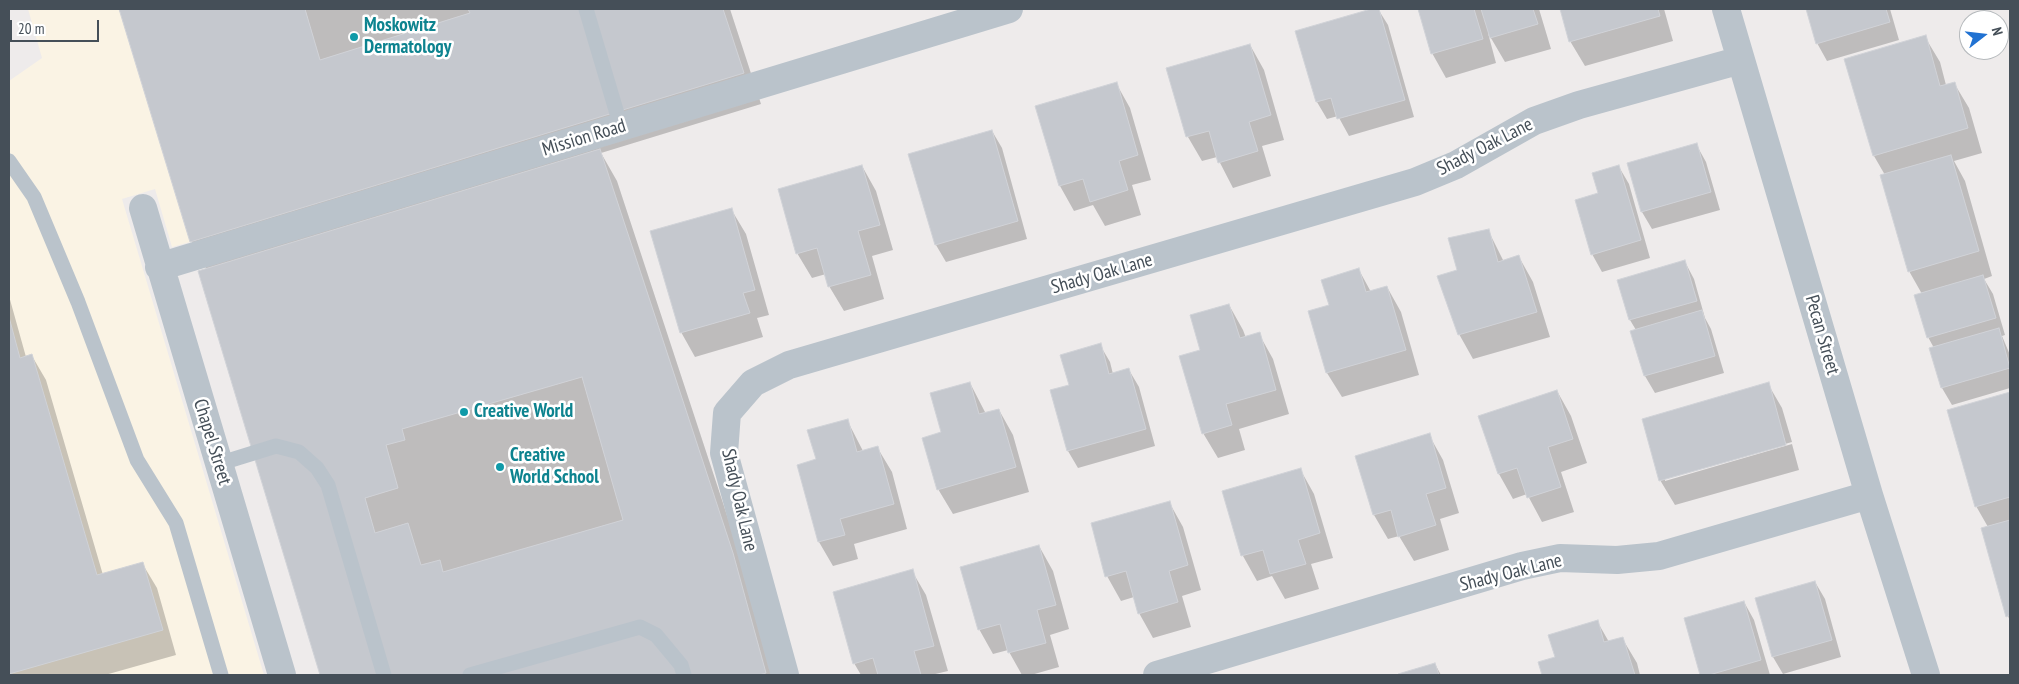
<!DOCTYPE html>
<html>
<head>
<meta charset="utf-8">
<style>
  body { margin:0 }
  #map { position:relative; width:2019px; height:684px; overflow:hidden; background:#eeebeb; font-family:"PT Sans Narrow",sans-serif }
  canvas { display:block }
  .frame { position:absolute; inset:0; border:10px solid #454f58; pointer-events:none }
  .north { position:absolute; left:1959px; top:10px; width:50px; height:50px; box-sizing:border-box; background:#fff; border:1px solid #b5b9bc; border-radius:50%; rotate:74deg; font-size:14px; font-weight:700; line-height:20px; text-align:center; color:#454f58 }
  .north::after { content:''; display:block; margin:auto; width:18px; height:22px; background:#2172d2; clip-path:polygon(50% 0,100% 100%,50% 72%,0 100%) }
  .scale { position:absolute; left:10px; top:20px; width:89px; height:22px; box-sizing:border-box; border:2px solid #454f58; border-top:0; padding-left:6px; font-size:15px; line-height:18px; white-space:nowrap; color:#454f58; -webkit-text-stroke:4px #fff; paint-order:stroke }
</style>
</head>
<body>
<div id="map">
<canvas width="2019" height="684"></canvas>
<div class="frame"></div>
<div class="north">N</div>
<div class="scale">20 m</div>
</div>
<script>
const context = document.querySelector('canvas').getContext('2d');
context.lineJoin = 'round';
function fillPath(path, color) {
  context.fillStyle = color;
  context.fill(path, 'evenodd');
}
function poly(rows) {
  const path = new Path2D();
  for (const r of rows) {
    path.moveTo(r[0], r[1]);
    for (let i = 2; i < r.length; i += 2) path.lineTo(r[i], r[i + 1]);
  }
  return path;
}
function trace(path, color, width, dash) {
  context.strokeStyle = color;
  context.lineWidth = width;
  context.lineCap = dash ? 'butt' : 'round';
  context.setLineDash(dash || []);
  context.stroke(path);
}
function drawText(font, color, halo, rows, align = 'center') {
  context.font = font + ' "PT Sans Narrow",sans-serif';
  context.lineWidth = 5;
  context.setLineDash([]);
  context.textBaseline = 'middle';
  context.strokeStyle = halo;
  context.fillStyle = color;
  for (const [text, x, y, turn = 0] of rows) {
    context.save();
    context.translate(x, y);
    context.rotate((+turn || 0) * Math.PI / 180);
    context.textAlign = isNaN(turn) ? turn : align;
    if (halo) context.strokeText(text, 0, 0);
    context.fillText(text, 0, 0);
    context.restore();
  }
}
fillPath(poly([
  [28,9,119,9,190,242,172,247,155,189,122,199,264,675,9,675,9,81,42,58]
]), '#faf3e4');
fillPath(poly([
  [121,9,730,9,761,104,601,153,617,181,750,585,775,675,321,675,200,272,207,270,191,241],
  [1378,9,1388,25,1414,117,1349,136,1338,116,1327,119,1317,102,1297,31],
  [1419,9,1539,9,1551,49,1505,62,1488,33,1496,63,1446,78,1432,53],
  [1561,9,1664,9,1673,41,1585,66,1570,41],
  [1807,9,1890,9,1899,40,1827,61,1817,43],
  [1925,37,1940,62,1946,85,1954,83,1969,108,1982,153,1954,161,1965,181,1992,276,1984,279,1993,294,2005,335,2002,336,2010,355,2010,388,1952,405,1942,388,1931,349,1934,348,1928,337,1922,294,1909,271,1885,175,1874,156,1846,60],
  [1250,45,1264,70,1284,140,1262,146,1271,176,1233,188,1217,157,1202,161,1188,137,1168,69],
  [1116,83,1130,108,1151,180,1132,185,1141,215,1105,226,1093,205,1074,211,1060,186,1037,107],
  [992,131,1002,148,1027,239,946,262,936,245,910,155],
  [1696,144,1706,162,1720,210,1652,229,1642,212,1629,164],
  [862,166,876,191,893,250,872,256,884,299,844,311,829,286,826,274,812,278,797,253],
  [1619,167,1629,184,1650,258,1602,272,1592,254,1600,194],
  [731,209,746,234,769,315,757,318,763,337,695,357,681,332],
  [1488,230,1504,262,1519,257,1533,282,1550,337,1473,359,1459,334,1459,270],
  [1685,262,1694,279,1705,318,1711,329,1724,373,1655,393,1645,376,1632,331,1636,330,1630,320],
  [1359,270,1371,292,1387,287,1401,312,1419,375,1342,397,1327,373,1330,305],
  [9,296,26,357,32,356,46,380,103,575,142,563,157,588,176,655,105,675,10,674],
  [1229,305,1243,330,1246,338,1259,334,1273,359,1289,414,1239,429,1245,450,1218,458,1203,433,1201,351],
  [1100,345,1110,362,1113,374,1129,370,1139,387,1155,446,1078,468,1068,451,1070,386],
  [970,383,986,414,999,410,1013,435,1029,492,953,514,938,489,943,433],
  [1768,384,1782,408,1792,442,1665,478,1665,481,1792,444,1799,470,1675,505,1660,480],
  [1557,391,1571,416,1587,463,1561,472,1574,512,1542,522,1527,494,1513,499,1499,474,1480,417],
  [2010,394,2010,621,2008,616,1988,527,1976,506,1949,411],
  [847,420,863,451,877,447,892,472,907,529,854,544,858,559,833,566,819,542,798,466,817,460],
  [1429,435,1443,460,1459,513,1440,519,1449,550,1414,561,1399,536,1388,539,1374,515],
  [1300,469,1314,494,1333,558,1311,564,1319,589,1285,599,1272,576,1257,581,1243,556,1224,492],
  [1169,502,1183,527,1201,590,1182,596,1191,627,1153,638,1139,613,1134,597,1121,601,1107,576],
  [1039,546,1053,571,1069,629,1050,635,1059,667,1031,675,1022,675,1008,650,993,654,979,629],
  [912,571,926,595,948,671,931,675,861,675,854,663],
  [1815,582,1825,599,1841,657,1783,674,1773,657,1757,599],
  [1744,602,1754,620,1770,675,1701,675,1685,619],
  [1597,621,1609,642,1622,638,1637,663,1640,675,1543,675,1539,663,1556,658],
  [1435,664,1441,675,1399,675]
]), '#0003');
const building = poly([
  [119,9,723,9,744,73,190,242,119,9],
  [305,9,468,9,470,13,320,60,305,9],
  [1371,9,1379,9,1405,100,1337,119,1331,98,1316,102,1295,31,1371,9],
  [1418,9,1474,9,1483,39,1431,54,1418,9],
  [1481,9,1533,9,1538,24,1490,38,1481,9],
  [1560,9,1658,9,1660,16,1569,42,1560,9],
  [1806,9,1886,9,1890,22,1816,44,1806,9],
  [1926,35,1940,86,1955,82,1968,128,1873,156,1844,59,1926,35],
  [1250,44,1271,115,1249,122,1258,151,1218,163,1209,131,1186,137,1166,68,1250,44],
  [1117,82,1138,155,1119,161,1128,190,1090,202,1083,179,1059,186,1035,106,1117,82],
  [992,130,1018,221,935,245,908,154,992,130],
  [1697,143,1711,192,1641,212,1627,163,1697,143],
  [600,149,733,553,766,673,759,675,320,675,198,271,600,149],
  [1951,155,1979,251,1908,272,1880,175,1951,155],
  [862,165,880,225,858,231,871,275,828,287,817,248,796,254,778,189,862,165],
  [1619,165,1641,240,1591,255,1575,200,1598,193,1592,173,1619,165],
  [732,208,755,290,743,293,750,313,680,333,650,231,732,208],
  [1489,229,1498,262,1519,255,1537,312,1458,335,1437,276,1457,270,1448,238,1489,229],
  [1685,260,1697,301,1629,320,1617,280,1685,260],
  [1359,268,1366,292,1387,286,1406,350,1326,373,1308,311,1329,305,1321,280,1359,268],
  [1983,275,1996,318,1927,338,1914,295,1983,275],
  [1229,304,1240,338,1260,332,1276,390,1226,404,1232,425,1202,434,1179,356,1200,350,1190,315,1229,304],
  [1702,310,1715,356,1644,376,1630,331,1702,310],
  [9,317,20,358,32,354,97,575,143,562,163,630,9,674,9,317],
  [1999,328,2010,368,1941,388,1929,348,1999,328],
  [1101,343,1109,374,1129,368,1146,429,1067,451,1050,390,1069,385,1060,355,1101,343],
  [582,377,623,520,443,572,440,560,421,565,408,523,375,533,365,498,398,488,386,445,405,440,402,429,582,377],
  [970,382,979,414,999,409,1016,467,937,490,922,438,941,432,930,393,970,382],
  [1769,382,1786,445,1659,481,1642,419,1769,382],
  [1557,390,1573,439,1548,447,1561,487,1527,498,1517,468,1498,474,1478,416,1557,390],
  [2010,392,2010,497,1975,507,1947,410,2010,392],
  [848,419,857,452,878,446,894,504,840,519,845,535,818,542,797,465,816,459,807,430,848,419],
  [1430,433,1446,488,1426,494,1436,525,1398,537,1391,510,1373,515,1355,456,1430,433],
  [1301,468,1320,533,1298,540,1306,564,1270,574,1263,550,1241,556,1222,491,1301,468],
  [1170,501,1188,565,1169,571,1178,602,1138,614,1126,571,1105,577,1091,523,1170,501],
  [2010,520,2010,615,2006,617,1981,528,2010,520],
  [1039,545,1056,605,1037,610,1046,643,1008,653,1000,624,978,630,960,567,1039,545],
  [913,569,934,646,914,651,921,675,878,675,873,658,853,664,833,592,913,569],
  [1815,581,1832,640,1772,657,1755,598,1815,581],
  [1744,601,1761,660,1709,675,1700,675,1684,618,1744,601],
  [1598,620,1604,642,1623,637,1635,675,1542,675,1538,662,1555,657,1548,635,1598,620],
  [1435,663,1439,675,1398,675,1398,674,1435,663]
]);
fillPath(building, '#c5c8ce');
trace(building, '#d0d2d7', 1);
trace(poly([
  [586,9,621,127],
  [9,161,34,197,78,302,137,460,176,523,221,675],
  [218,464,276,446,299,452,317,468,328,485,384,675],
  [470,675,640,627,656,635,681,665,684,675]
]), '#bac3cb', 15);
trace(poly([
  [1726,9,1869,495,1926,675],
  [143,208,282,675],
  [159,267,1009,9],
  [785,675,724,453,727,413,753,383,789,365,1415,182,1456,165,1534,121,1579,105,1741,60],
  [1157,675,1522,566,1560,558,1617,560,1659,556,1869,495]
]), '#bac3cb', 28);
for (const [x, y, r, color] of [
  [354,37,5,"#0f9aa8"],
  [464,412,5,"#0f9aa8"],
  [500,467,5,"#0f9aa8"]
]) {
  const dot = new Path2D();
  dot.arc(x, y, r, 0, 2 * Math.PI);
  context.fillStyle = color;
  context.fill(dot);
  trace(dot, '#fff', 2);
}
drawText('bold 19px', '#0d838f', '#fff', [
  ["Moskowitz",364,26],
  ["Dermatology",364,48],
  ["Creative World",474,412],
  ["Creative",510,456],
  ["World School",510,478]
], 'left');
drawText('19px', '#454f58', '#fff', [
  ["Mission Road",584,138,-17],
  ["Shady Oak Lane",1485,147,-27],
  ["Shady Oak Lane",1102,274,-16],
  ["Pecan Street",1822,335,74],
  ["Chapel Street",212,442,73],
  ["Shady Oak Lane",739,500,77],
  ["Shady Oak Lane",1511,573,-14]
]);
</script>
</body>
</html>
